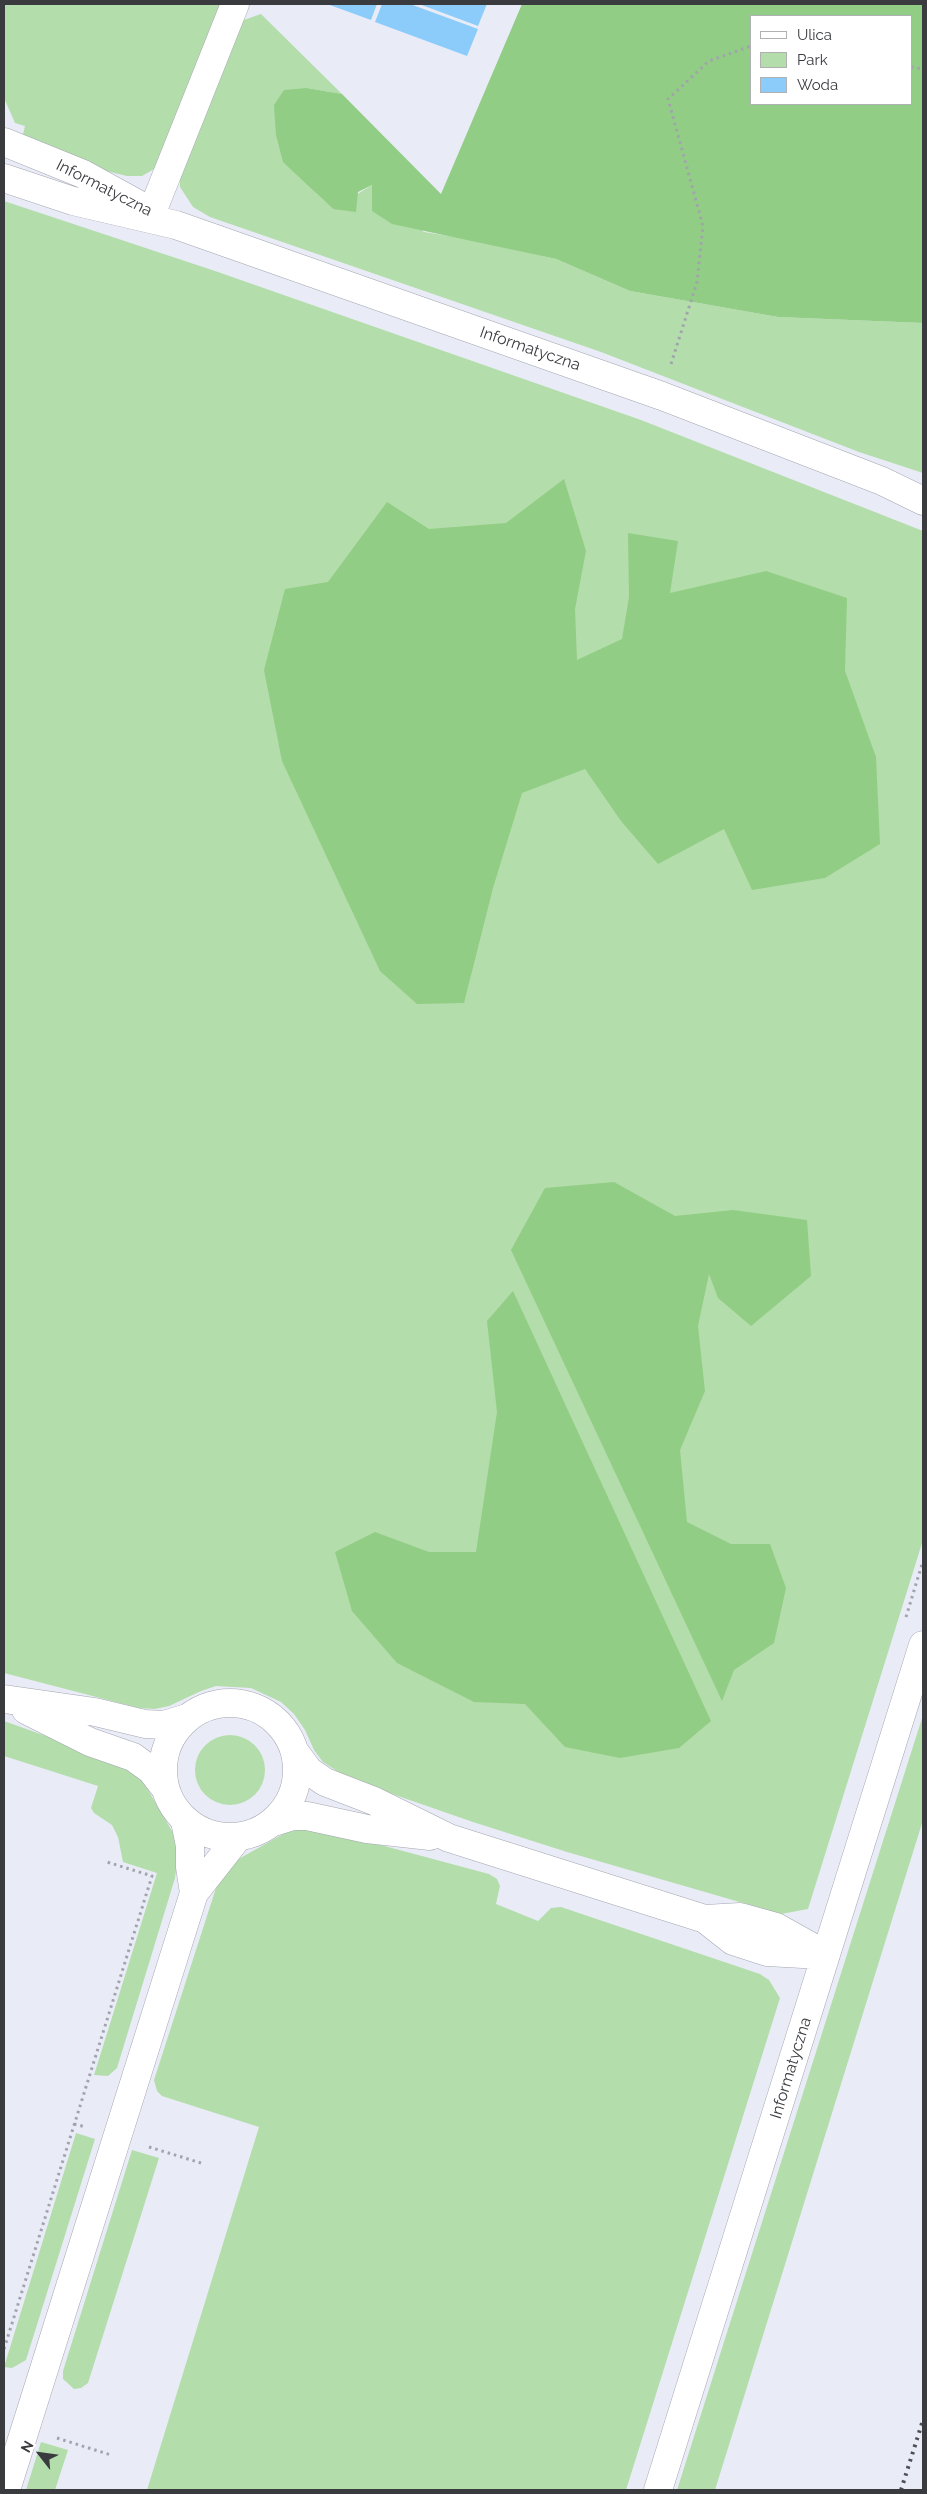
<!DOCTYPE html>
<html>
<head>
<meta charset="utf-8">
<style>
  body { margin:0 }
  #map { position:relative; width:927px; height:2494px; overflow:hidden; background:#e9ecf7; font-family:Raleway,sans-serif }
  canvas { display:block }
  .frame { position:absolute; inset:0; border:5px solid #3a3b3f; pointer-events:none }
  .legend { position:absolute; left:750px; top:15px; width:162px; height:90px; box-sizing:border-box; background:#fff; border:1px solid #b0b1b2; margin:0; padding:6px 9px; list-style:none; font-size:15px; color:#3a3b3f }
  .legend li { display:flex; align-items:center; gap:10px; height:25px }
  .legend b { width:25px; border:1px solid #b0b1b2 }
  .north { position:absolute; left:15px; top:2429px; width:50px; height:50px; -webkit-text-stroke:4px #fff; paint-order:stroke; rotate:300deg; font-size:14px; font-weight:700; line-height:20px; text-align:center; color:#3a3b3f }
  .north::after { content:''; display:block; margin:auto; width:18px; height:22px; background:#3a3b3f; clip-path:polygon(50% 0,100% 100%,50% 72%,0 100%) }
</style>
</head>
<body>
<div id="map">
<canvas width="927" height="2494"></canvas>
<div class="frame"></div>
<ul class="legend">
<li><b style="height:6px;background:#fff"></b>Ulica</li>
<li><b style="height:14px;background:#b3ddaa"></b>Park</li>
<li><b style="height:14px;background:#8cccfb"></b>Woda</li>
</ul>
<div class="north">N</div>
</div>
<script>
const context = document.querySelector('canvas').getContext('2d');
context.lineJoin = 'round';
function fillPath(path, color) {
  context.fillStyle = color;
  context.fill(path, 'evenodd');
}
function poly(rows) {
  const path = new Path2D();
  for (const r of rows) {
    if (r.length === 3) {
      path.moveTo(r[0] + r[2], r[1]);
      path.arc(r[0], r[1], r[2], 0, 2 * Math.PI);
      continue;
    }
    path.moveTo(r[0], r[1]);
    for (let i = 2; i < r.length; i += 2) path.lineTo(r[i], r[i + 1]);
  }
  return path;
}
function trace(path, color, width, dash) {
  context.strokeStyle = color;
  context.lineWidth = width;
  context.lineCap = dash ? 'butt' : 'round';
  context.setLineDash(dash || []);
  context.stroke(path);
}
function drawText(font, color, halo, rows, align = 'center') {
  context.font = font + ' Raleway,sans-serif';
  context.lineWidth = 4;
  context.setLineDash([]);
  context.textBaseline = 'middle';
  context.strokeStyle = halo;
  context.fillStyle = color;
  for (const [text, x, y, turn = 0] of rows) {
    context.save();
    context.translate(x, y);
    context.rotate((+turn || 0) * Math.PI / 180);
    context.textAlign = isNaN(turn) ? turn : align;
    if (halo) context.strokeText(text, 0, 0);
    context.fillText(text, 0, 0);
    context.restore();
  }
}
fillPath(poly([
  [4,4,222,4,161,157,154,169,142,176,127,176,102,170,22,138,25,126,15,123,4,98],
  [261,14,342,94,307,88,316,193,333,209,372,185,424,232,462,238,556,259,630,291,778,317,923,323,923,473,859,452,601,352,210,217,193,207,180,187,180,172,241,21],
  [4,201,215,271,641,420,923,531,923,1540,808,1909,781,1914,567,1852,473,1822,349,1779,323,1762,314,1750,305,1730,294,1714,281,1702,251,1688,216,1686,201,1691,169,1706,155,1709,139,1708,4,1673],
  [923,1715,923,1820,715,2490,677,2490],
  [4,1721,121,1763,141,1778,175,1836,178,1855,175,1878,117,2068,108,2076,94,2075,157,1873,123,1862,118,1837,112,1825,94,1813,91,1808,98,1786,4,1756],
  [230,1770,35],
  [301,1829,321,1829,489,1874,497,1879,500,1886,496,1904,538,1921,551,1908,561,1907,760,1974,769,1980,780,1998,626,2490,147,2490,259,2127,162,2096,157,2091,154,2080,217,1885,235,1861,285,1833],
  [76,2133,95,2139,26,2360,12,2368,4,2367],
  [132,2150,159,2158,88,2383,81,2388,74,2389,63,2379,63,2371],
  [41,2442,68,2450,55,2490,26,2490]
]), '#b3ddaa');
fillPath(poly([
  [522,4,923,4,923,323,778,317,630,291,556,259,392,224,372,211,372,185,358,192,356,212,333,209,283,162,276,135,274,105,284,90,307,88,342,94,441,194],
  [751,16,911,16,911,104,751,104],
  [564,479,586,551,575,609,577,660,622,639,629,597,628,533,678,541,670,593,766,571,847,598,845,671,876,757,880,844,825,878,752,890,724,829,658,864,621,821,585,769,522,793,493,888,464,1003,417,1004,380,971,282,761,264,670,285,589,328,582,387,502,429,529,506,523],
  [614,1182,675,1216,733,1210,807,1220,811,1276,751,1326,718,1298,709,1274,698,1326,705,1391,680,1450,687,1522,731,1544,770,1544,786,1588,774,1643,734,1670,722,1701,511,1250,545,1188],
  [513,1291,711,1721,679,1748,620,1758,565,1747,525,1704,474,1702,397,1663,352,1611,335,1552,375,1532,429,1552,476,1552,497,1412,487,1321]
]), '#92cd85');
fillPath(poly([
  [327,4,377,4,371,20],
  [382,4,410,4,478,29,467,56,375,22],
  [419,4,487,4,478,26]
]), '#8cccfb');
const minor = poly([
  [4,142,83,174,143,207],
  [4,178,73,201,176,225,662,396,882,481,923,501],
  [152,212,235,4],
  [4,1699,95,1712,145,1724,164,1725,187,1718],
  [230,1770,67],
  [26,1710,90,1742,133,1757,151,1770,165,1788],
  [295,1752,309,1771,325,1782,374,1801,449,1838,705,1919,740,1917,776,1927,826,1955],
  [185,1821,190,1846,190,1867,194,1893],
  [274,1822,293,1816,307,1816,367,1829,430,1836],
  [705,1919,733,1941,767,1952,821,1955],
  [6,2490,194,1893,238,1837],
  [658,2490,923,1645]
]);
trace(minor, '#a3a6b0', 29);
trace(poly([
  [911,67,923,69],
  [671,364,697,282,703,226,668,99,709,61,751,46],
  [906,1617,923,1561],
  [74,2124,86,2127],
  [149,2147,201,2163],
  [4,2349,152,1876,107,1862],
  [57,2438,111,2455]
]), '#a1a4ac', 3, [2.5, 4]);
trace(minor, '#fff', 28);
trace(poly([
  [901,2490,923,2420]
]), '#4e4f54', 4, [2.5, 5]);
drawText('16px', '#3a3b3f', '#fff', [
  ["Informatyczna",104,188,27],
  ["Informatyczna",530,349,19],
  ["Informatyczna",791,2068,-73]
]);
</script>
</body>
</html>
